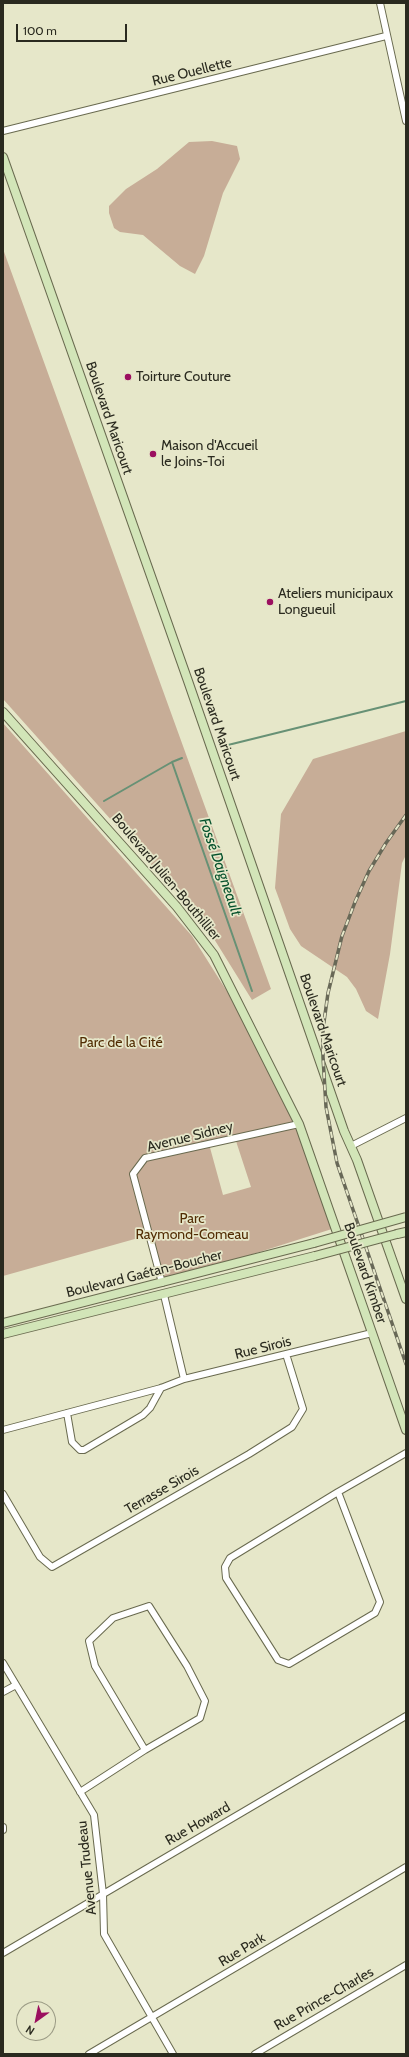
<!DOCTYPE html>
<html>
<head>
<meta charset="utf-8">
<style>
  body { margin:0 }
  #map { position:relative; width:409px; height:2057px; overflow:hidden; background:#e6e7c9; font-family:Cabin,sans-serif }
  canvas { display:block }
  .frame { position:absolute; inset:0; border:4px solid #2a2a1f; pointer-events:none }
  .north { position:absolute; left:16px; top:2001px; width:40px; height:40px; box-sizing:border-box; background:#e6e7c9; border:1px solid #9b9b85; border-radius:50%; rotate:213deg; font-size:11px; font-weight:700; line-height:16px; text-align:center; color:#2a2a1f }
  .north::after { content:''; display:block; margin:auto; width:14px; height:18px; background:#9b0f5f; clip-path:polygon(50% 0,100% 100%,50% 72%,0 100%) }
  .scale { position:absolute; left:16px; top:24px; width:111px; height:18px; box-sizing:border-box; border:2px solid #2a2a1f; border-top:0; padding-left:5px; font-size:12px; line-height:14px; white-space:nowrap; color:#2a2a1f; -webkit-text-stroke:3px #e6e7c9; paint-order:stroke }
</style>
</head>
<body>
<div id="map">
<canvas width="409" height="2057"></canvas>
<div class="frame"></div>
<div class="north">N</div>
<div class="scale">100 m</div>
</div>
<script>
const context = document.querySelector('canvas').getContext('2d');
context.lineJoin = 'round';
function fillPath(path, color) {
  context.fillStyle = color;
  context.fill(path, 'evenodd');
}
function poly(rows) {
  const path = new Path2D();
  for (const r of rows) {
    path.moveTo(r[0], r[1]);
    for (let i = 2; i < r.length; i += 2) path.lineTo(r[i], r[i + 1]);
  }
  return path;
}
function trace(path, color, width, dash) {
  context.strokeStyle = color;
  context.lineWidth = width;
  context.lineCap = dash ? 'butt' : 'round';
  context.setLineDash(dash || []);
  context.stroke(path);
}
function drawText(font, color, halo, rows, align = 'center') {
  context.font = font + ' Cabin,sans-serif';
  context.lineWidth = 3.5;
  context.setLineDash([]);
  context.textBaseline = 'middle';
  context.strokeStyle = halo;
  context.fillStyle = color;
  for (const [text, x, y, turn = 0] of rows) {
    context.save();
    context.translate(x, y);
    context.rotate((+turn || 0) * Math.PI / 180);
    context.textAlign = isNaN(turn) ? turn : align;
    if (halo) context.strokeText(text, 0, 0);
    context.fillText(text, 0, 0);
    context.restore();
  }
}
fillPath(poly([
  [212,141,237,146,240,159,223,193,204,256,195,274,180,266,143,235,120,232,114,228,109,213,109,206,126,189,157,169,189,142],
  [3,249,271,989,252,1000,206,926,3,699],
  [3,723,192,936,228,993,296,1123,209,1144,223,1195,251,1187,235,1138,299,1124,335,1228,162,1283,149,1235,3,1276],
  [406,731,406,855,402,863,390,954,378,1019,366,1011,356,989,347,977,301,946,290,929,275,888,281,814,313,759]
]), '#c7ad97');
trace(poly([
  [228,745,406,701],
  [182,758,172,762,252,991],
  [104,801,172,762]
]), '#679175', 2);
const street = poly([
  [380,3,406,121],
  [3,131,386,36],
  [351,1146,406,1118],
  [162,1283,133,1174,145,1158,299,1124],
  [164,1295,184,1379],
  [67,1413,72,1442,80,1450,84,1450,143,1415,150,1408,161,1388],
  [3,1430,161,1388,184,1379,372,1333],
  [338,1492,380,1602,375,1613,289,1664,278,1660,226,1578,225,1567,230,1558,338,1492,406,1453],
  [3,1494,40,1557,52,1567,249,1454,292,1427,303,1409,286,1354],
  [3,1663,94,1815,103,1894,104,1934,173,2054],
  [3,1692,16,1685],
  [80,1792,145,1750,200,1718,205,1701,187,1666,149,1606,113,1618,89,1641,95,1666,145,1750],
  [3,1827,3,1830],
  [3,1953,406,1716],
  [89,2054,406,1867],
  [255,2054,406,1965]
]);
const secondary = poly([
  [3,157,188,681,344,1131,357,1160,406,1299],
  [3,712,177,907,214,955,299,1124,406,1430],
  [397,1234,406,1232],
  [3,1323,314,1243],
  [3,1334,315,1256]
]);
trace(street, '#696a4f', 8);
trace(secondary, '#696a4f', 10);
trace(street, '#fff', 6);
trace(secondary, '#d2e5b8', 8);
const rail = poly([
  [406,815,386,843,369,871,355,902,342,936,328,993,323,1029,323,1057,326,1107,337,1163,406,1364]
]);
trace(rail, '#686857', 3.5);
trace(rail, '#e6e7c9', 2, [6]);
const secondaryBridge = poly([
  [314,1243,406,1217],
  [315,1256,397,1234]
]);
trace(secondaryBridge, '#696a4f', 10, []);
trace(secondaryBridge, '#d2e5b8', 8);
for (const [x, y, r, color] of [
  [128,377,4,"#9b0f5f"],
  [153,454,4,"#9b0f5f"],
  [270,602,4,"#9b0f5f"]
]) {
  const dot = new Path2D();
  dot.arc(x, y, r, 0, 2 * Math.PI);
  context.fillStyle = color;
  context.fill(dot);
  trace(dot, '#e6e7c9', 1.5);
}
drawText('14px', '#2a2a1f', '#e6e7c9', [
  ["Rue Ouellette",192,72,-14],
  ["Boulevard Maricourt",109,418,71],
  ["Boulevard Maricourt",217,724,71],
  ["Boulevard Julien-Bouthillier",166,877,50],
  ["Boulevard Maricourt",323,1030,71],
  ["Avenue Sidney",190,1137,-14],
  ["Boulevard Kimber",365,1273,71],
  ["Boulevard Gaétan-Boucher",144,1274,-14],
  ["Rue Sirois",263,1348,-14],
  ["Terrasse Sirois",162,1490,-30],
  ["Rue Howard",198,1824,-30],
  ["Avenue Trudeau",87,1868,-96],
  ["Rue Park",242,1950,-31],
  ["Rue Prince-Charles",324,1999,-30]
]);
drawText('14px', '#2a2a1f', '#e6e7c9', [
  ["Toirture Couture",136,377],
  ["Maison d'Accueil",161,446],
  ["le Joins-Toi",161,462],
  ["Ateliers municipaux",278,594],
  ["Longueuil",278,610]
], 'left');
drawText('14px', '#512c03', '#e6e7c9', [
  ["Parc de la Cité",121,1043],
  ["Parc",192,1219],
  ["Raymond-Comeau",192,1235]
]);
drawText('italic 15px', '#05512c', '#e6e7c9', [
  ["Fossé Daigneault",220,867,71]
]);
</script>
</body>
</html>
